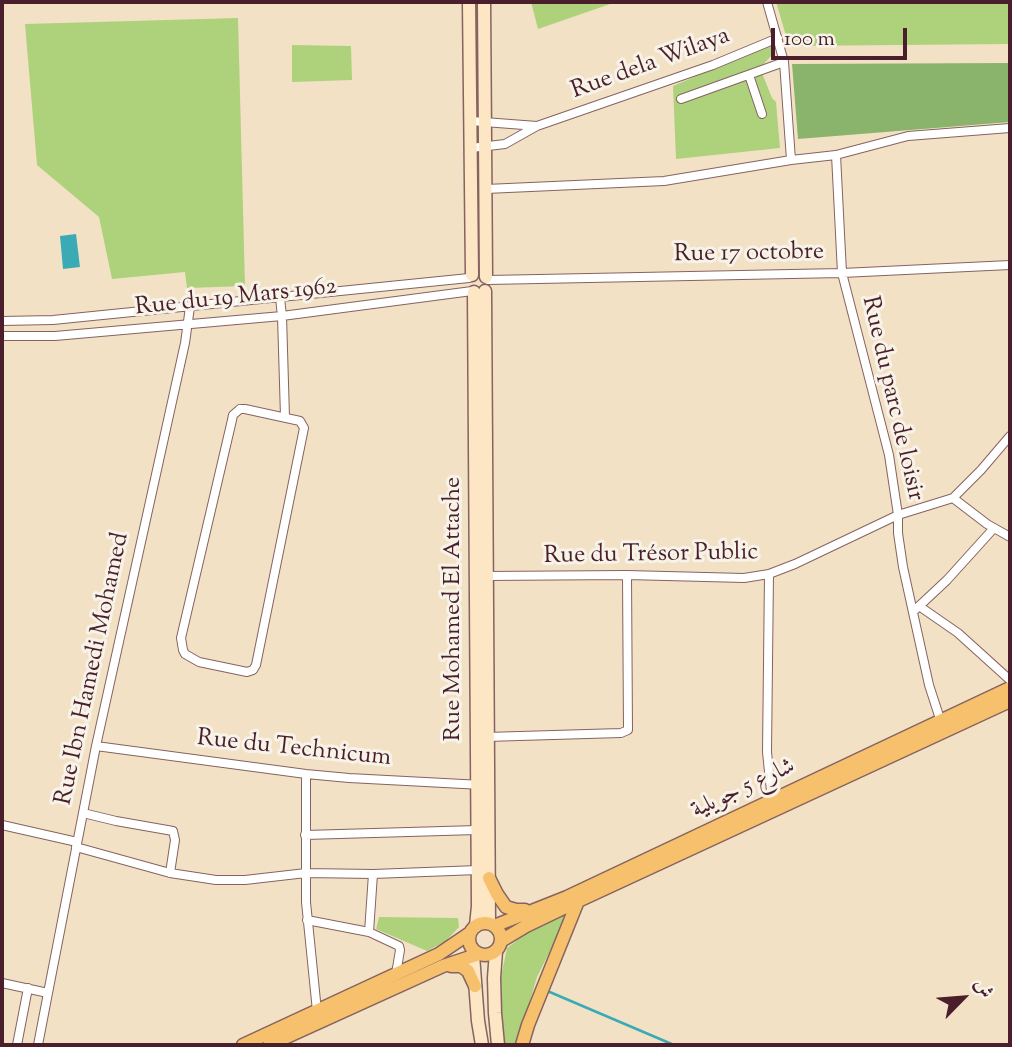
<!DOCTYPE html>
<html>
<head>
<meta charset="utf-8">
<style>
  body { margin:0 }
  #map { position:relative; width:1012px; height:1047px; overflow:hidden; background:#f3e1c6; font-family:"Sorts Mill Goudy",Amiri,serif }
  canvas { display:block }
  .frame { position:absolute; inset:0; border:4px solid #4a1f2b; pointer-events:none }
  .north { position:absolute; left:928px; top:963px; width:70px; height:70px; -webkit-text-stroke:5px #f7f3e8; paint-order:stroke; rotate:65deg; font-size:19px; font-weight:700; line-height:28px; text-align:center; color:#4a1f2b }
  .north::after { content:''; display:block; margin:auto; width:24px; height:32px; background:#4a1f2b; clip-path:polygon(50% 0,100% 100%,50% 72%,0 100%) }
  .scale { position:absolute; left:771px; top:28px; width:136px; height:32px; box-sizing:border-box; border:4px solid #4a1f2b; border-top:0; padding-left:9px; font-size:21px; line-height:24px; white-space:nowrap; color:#4a1f2b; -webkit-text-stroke:5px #f7f3e8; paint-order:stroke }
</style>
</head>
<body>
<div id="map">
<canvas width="1012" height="1047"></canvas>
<div class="frame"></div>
<div class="north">ش</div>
<div class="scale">100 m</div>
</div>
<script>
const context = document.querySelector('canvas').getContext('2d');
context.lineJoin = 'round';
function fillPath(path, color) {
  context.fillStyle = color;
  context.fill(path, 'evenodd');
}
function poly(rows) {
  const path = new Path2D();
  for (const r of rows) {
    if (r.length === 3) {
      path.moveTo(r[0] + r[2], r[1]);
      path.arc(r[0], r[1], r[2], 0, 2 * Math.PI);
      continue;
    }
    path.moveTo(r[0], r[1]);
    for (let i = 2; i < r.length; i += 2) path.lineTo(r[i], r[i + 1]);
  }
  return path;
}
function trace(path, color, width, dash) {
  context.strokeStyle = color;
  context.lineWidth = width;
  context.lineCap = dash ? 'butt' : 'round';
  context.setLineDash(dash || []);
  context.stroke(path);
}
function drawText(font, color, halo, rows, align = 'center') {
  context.font = font + ' "Sorts Mill Goudy",Amiri,serif';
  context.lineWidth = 6;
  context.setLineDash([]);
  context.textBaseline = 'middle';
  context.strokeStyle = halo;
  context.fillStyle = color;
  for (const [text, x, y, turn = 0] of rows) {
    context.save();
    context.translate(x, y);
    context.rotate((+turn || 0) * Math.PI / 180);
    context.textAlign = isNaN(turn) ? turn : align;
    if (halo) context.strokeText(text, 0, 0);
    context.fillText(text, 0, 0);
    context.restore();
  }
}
fillPath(poly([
  [531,2,616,2,538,29],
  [776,2,1010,2,1010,44,789,46],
  [238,18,245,286,187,288,185,272,112,279,99,217,37,165,25,24],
  [771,44,772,55,760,68,772,98,776,102,780,148,676,159,673,86],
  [292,45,351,46,352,80,292,82],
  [571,909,537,977,517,1045,502,1045,501,977,507,948,524,935],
  [379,917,458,918,459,927,446,941,427,951,376,929]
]), '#aed27b');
fillPath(poly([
  [1010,63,1010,122,798,139,792,64]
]), '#8ab46b');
fillPath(poly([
  [76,234,80,267,63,269,60,236]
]), '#3aabb5');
trace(poly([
  [545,990,674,1045]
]), '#3aabb5', 2.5);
const street = poly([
  [767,2,784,62,791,160],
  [749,75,762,114],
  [681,99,784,62],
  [471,121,537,126],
  [471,148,505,144,537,126,713,65,778,38],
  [836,155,842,273,889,455,898,515,898,533,903,567,929,685,942,725],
  [486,189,664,181,791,160,836,155,908,136,1010,128],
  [488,280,842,273,1010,265],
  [280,298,282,316,285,417],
  [2,321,53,320,469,278],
  [2,336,55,336,282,316,472,291],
  [240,409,245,409,300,421,304,428,256,665,253,670,247,672,199,662,185,654,183,650,181,638,232,420,233,415,240,409],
  [953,498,987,524,1010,537],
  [769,574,767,752,772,801],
  [485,576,627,575,744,578,769,574,795,564,898,515,953,498,981,470,1010,436],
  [919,606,958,633,1010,680],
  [916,609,947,580,994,528],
  [486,737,621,733,628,730,627,575],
  [96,746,306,774,349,778,482,785],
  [306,774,306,902,317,1011],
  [83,813,116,821,173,831,175,840,170,873],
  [2,825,77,842],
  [305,835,477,830],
  [76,847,170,873,216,880,245,880,306,873,373,874,478,870],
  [307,920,369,932,399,946,400,950,396,974],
  [369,932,373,874],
  [2,983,48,993,96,746,185,343,190,307],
  [17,1045,28,988],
  [38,1045,48,993]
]);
const secondary = poly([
  [469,2,472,275],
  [484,2,486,277],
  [485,291,489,923],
  [474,292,478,906,476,926],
  [496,951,494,978,495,1013,498,1045],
  [473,955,478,1021,482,1045]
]);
const primary = poly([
  [489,878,497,894,506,907,516,910,525,910],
  [485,939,16],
  [494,926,567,897,1010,688],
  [501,941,526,926,578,901,1010,701],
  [451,966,461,966,468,971,475,986],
  [243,1045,439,954,470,933],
  [269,1045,443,966,479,954],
  [522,1045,528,1025,578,901]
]);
trace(street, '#856361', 10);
trace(secondary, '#856361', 15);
trace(primary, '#856361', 15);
trace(street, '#fff', 8);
trace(secondary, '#fce6c4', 12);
trace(primary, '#f7c06c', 12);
drawText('24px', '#4a1f2b', '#f7f3e8', [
  ["Rue dela Wilaya",651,65,-20],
  ["Rue 17 octobre",749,255,-1],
  ["Rue du 19 Mars 1962",236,299,-6],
  ["Rue du parc de loisir",891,399,77],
  ["Rue du Trésor Public",651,556,-1],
  ["Rue Mohamed El Attache",455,609,-90],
  ["Rue Ibn Hamedi Mohamed",94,669,-78],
  ["Rue du Technicum",294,750,6],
  ["شارع 5 جويلية",744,790,-25]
]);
</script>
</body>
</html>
